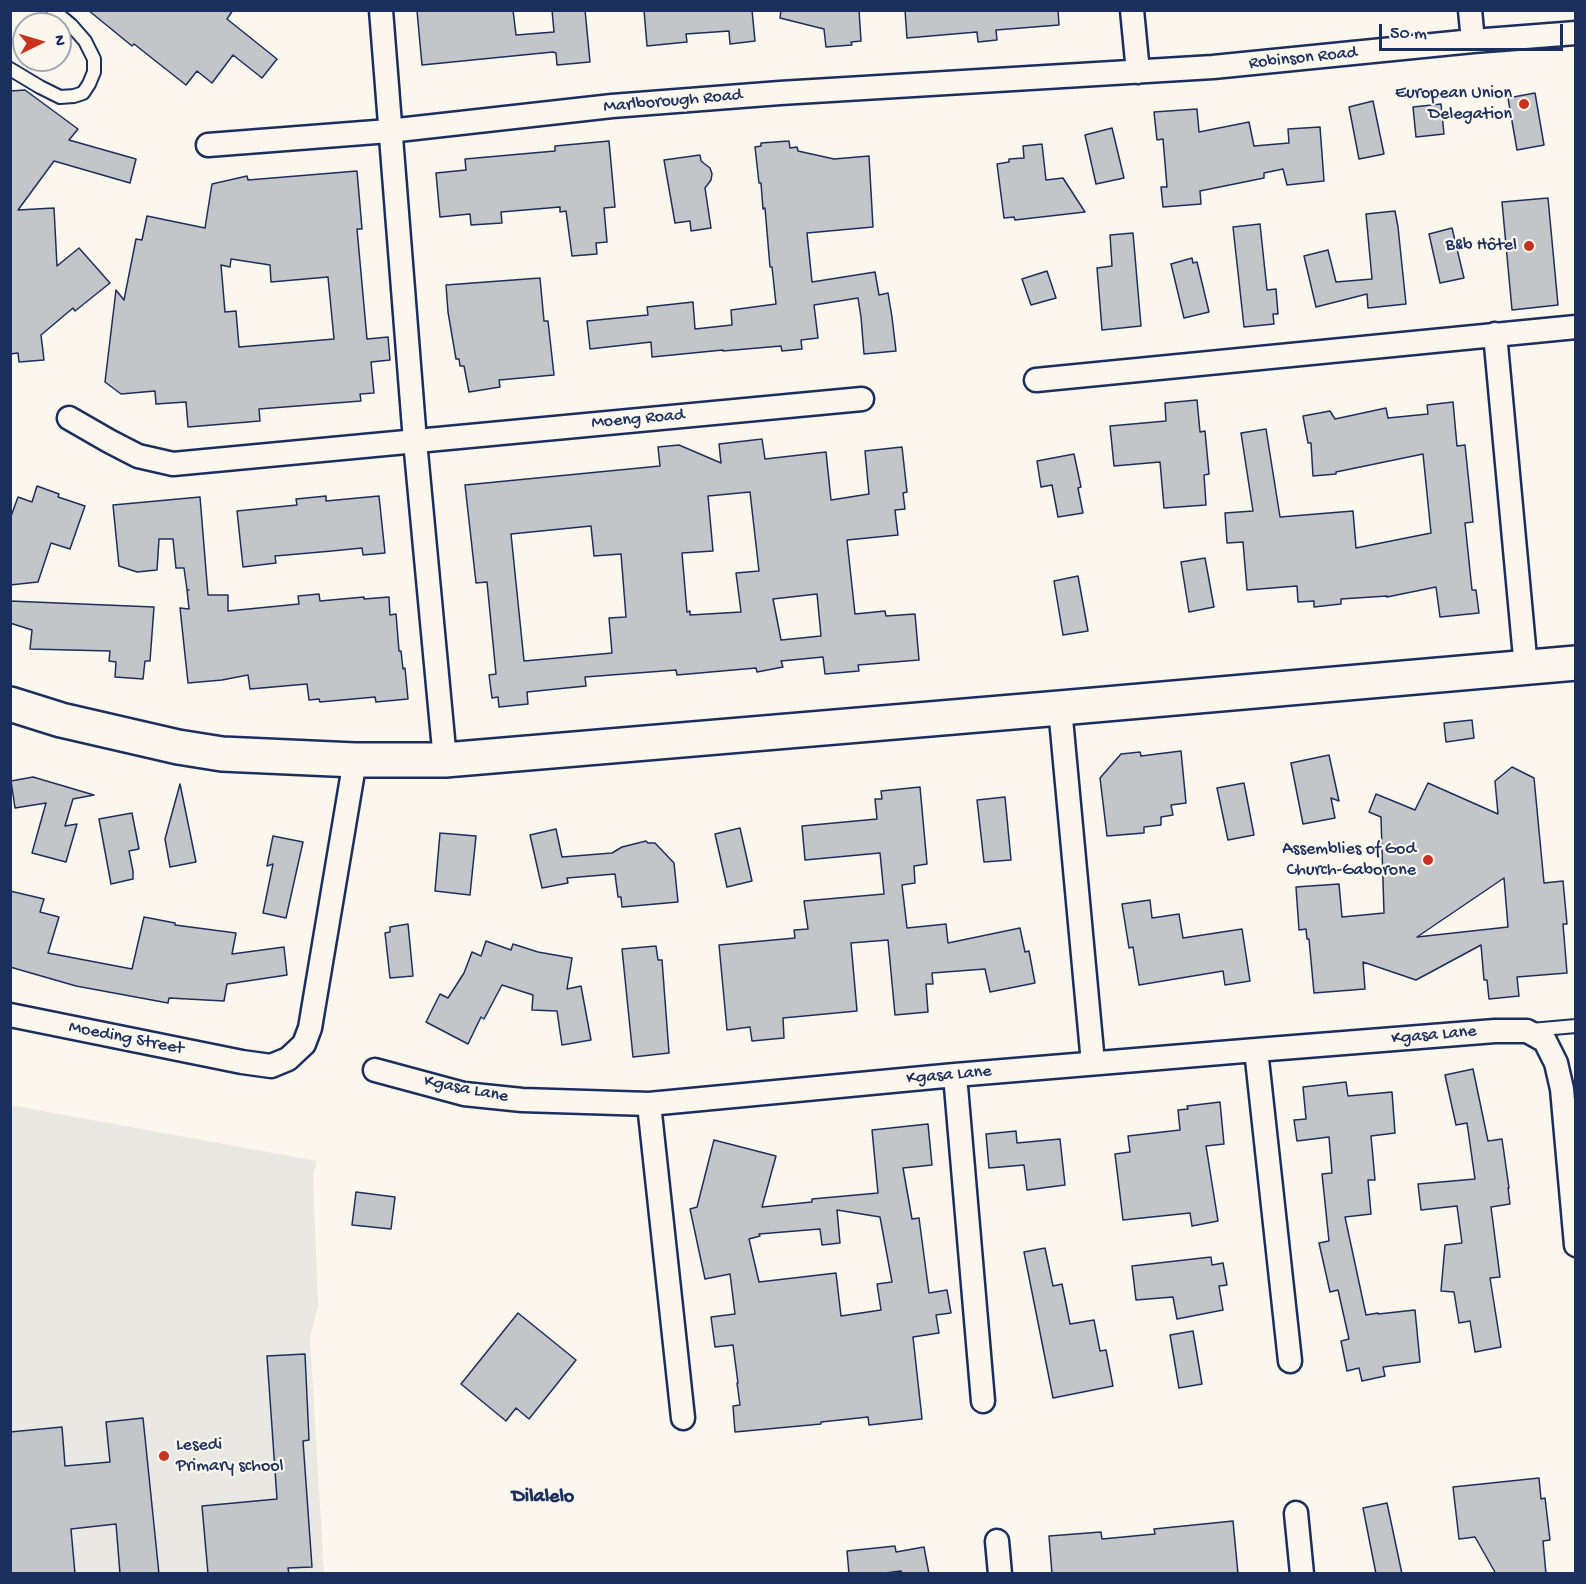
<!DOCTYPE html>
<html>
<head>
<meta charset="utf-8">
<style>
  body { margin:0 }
  #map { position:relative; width:1586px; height:1584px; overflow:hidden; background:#fbf7ec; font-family:"Gochi Hand",sans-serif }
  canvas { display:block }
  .frame { position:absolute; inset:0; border:12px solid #1b2f5e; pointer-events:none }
  .north { position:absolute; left:12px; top:12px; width:60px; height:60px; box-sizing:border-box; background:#fbf7ec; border:2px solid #a1a7b3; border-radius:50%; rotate:85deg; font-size:16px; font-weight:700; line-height:24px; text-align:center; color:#1b2f5e }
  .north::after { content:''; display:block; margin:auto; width:21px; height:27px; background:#c8321e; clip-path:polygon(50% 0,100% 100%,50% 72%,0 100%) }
  .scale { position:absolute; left:1379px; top:24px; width:184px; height:27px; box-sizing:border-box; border:3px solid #1b2f5e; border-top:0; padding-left:8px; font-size:18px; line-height:21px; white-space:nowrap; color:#1b2f5e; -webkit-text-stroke:4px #fbf7ec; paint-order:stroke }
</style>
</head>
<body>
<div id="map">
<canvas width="1586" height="1584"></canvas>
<div class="frame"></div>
<div class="north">N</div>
<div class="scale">50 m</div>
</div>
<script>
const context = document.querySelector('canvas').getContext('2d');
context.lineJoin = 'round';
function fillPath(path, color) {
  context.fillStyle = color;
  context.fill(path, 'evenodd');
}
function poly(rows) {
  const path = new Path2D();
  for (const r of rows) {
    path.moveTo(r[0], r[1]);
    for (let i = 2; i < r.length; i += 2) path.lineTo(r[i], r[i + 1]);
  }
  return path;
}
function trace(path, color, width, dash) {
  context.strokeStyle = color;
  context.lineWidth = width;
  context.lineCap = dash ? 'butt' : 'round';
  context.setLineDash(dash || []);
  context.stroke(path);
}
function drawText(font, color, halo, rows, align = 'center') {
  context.font = font + ' "Gochi Hand",sans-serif';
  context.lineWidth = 4.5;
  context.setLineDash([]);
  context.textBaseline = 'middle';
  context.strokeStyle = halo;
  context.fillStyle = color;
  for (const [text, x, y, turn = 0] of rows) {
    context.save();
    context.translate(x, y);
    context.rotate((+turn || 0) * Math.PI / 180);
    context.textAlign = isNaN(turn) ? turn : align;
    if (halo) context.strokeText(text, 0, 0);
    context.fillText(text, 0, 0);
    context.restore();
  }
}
fillPath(poly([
  [10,1105,317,1161,313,1175,318,1305,310,1338,324,1573,11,1573]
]), '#eae8e2');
const building = poly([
  [88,10,233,10,227,19,277,59,262,78,233,55,212,83,197,71,186,85,134,44,132,46,88,10],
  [427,10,513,10,516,35,554,32,552,10,585,10,590,62,557,65,556,53,553,52,422,65,417,11,427,10],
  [644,10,752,10,755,41,730,44,729,31,686,34,687,42,647,46,644,10],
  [781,10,859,10,861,41,851,42,852,45,826,47,824,29,780,18,781,10],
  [905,10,1058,10,1059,25,996,30,997,40,978,42,977,32,907,38,905,10],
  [25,90,78,129,69,140,136,159,130,183,54,161,18,210,54,208,57,266,79,248,110,283,75,311,73,308,41,335,44,360,19,362,18,353,10,354,10,91,25,90],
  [1535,93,1544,145,1517,150,1508,98,1535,93],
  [1373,101,1384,154,1359,159,1349,107,1373,101],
  [1441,104,1444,134,1416,137,1413,107,1441,104],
  [1197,109,1199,132,1249,122,1254,146,1289,143,1288,129,1320,127,1324,181,1287,185,1283,169,1264,173,1264,178,1200,191,1201,204,1163,207,1161,187,1167,187,1163,139,1157,140,1154,112,1197,109],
  [1112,128,1124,178,1096,184,1085,135,1112,128],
  [609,141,615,207,604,208,607,242,596,243,597,254,572,256,566,211,560,212,560,207,501,212,502,223,471,225,470,214,440,217,436,173,466,170,465,159,555,151,555,146,609,141],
  [789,141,790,148,797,147,798,151,834,159,869,156,873,227,807,233,812,282,875,272,879,295,888,293,892,317,896,351,864,354,861,317,858,298,814,305,818,338,801,340,802,349,782,351,781,346,723,351,723,350,652,357,651,342,590,349,587,321,648,315,647,307,693,302,695,329,732,325,731,310,776,304,772,267,770,267,765,208,763,209,761,183,759,183,755,147,761,146,761,143,789,141],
  [1042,144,1046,180,1063,178,1085,212,1015,220,1014,217,1004,218,997,164,1009,162,1009,159,1024,158,1023,146,1042,144],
  [700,155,701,161,710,168,712,174,711,180,705,188,711,228,691,231,690,221,675,223,664,160,700,155],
  [357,171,362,229,357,229,367,339,388,337,390,360,371,362,374,393,360,394,361,401,259,409,260,421,188,427,186,402,156,404,155,391,121,394,105,382,116,290,124,300,136,239,142,240,147,216,205,228,212,184,247,176,248,180,357,171],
  [231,259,270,265,271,282,328,277,334,339,239,347,236,311,225,312,221,265,230,267,231,259],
  [1548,198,1558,305,1512,310,1502,202,1548,198],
  [1395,211,1398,227,1406,304,1368,308,1367,294,1316,307,1304,256,1328,250,1336,282,1372,279,1366,214,1395,211],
  [1260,224,1267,290,1276,289,1278,314,1273,314,1274,324,1244,327,1233,227,1260,224],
  [1452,228,1464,278,1440,283,1429,234,1452,228],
  [1133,233,1141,326,1102,330,1097,268,1112,266,1110,235,1133,233],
  [1192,258,1193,263,1197,262,1209,312,1184,318,1171,264,1192,258],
  [1047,271,1056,298,1031,305,1022,279,1047,271],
  [540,278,544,321,548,321,554,375,499,380,500,387,469,392,464,366,460,366,459,359,456,359,448,312,446,285,540,278],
  [1197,400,1200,432,1205,431,1209,474,1204,475,1206,505,1164,508,1160,462,1114,466,1110,426,1166,421,1165,403,1197,400],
  [1453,402,1457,446,1465,445,1473,522,1465,523,1472,590,1476,590,1479,613,1440,617,1436,587,1387,597,1387,596,1341,599,1341,604,1314,607,1314,601,1298,602,1297,586,1247,590,1243,542,1227,543,1225,513,1253,511,1241,433,1266,429,1280,517,1353,511,1356,548,1431,533,1423,454,1336,472,1336,474,1313,476,1311,443,1308,443,1303,416,1330,411,1335,419,1386,408,1388,418,1428,414,1427,405,1453,402],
  [762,439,765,459,826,452,831,500,869,494,865,451,902,447,907,492,903,493,905,509,895,510,898,535,847,540,855,614,885,611,886,616,915,614,919,660,858,665,859,671,825,674,823,657,781,661,783,667,757,672,756,668,677,675,676,670,585,677,586,686,527,692,528,704,499,707,498,697,492,698,489,675,496,674,487,582,476,583,465,485,660,466,658,447,679,445,721,463,719,444,762,439],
  [750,492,759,571,736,573,741,612,690,615,690,611,687,612,682,553,713,551,708,496,750,492],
  [591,526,594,556,621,554,626,617,609,618,612,653,524,661,511,534,591,526],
  [817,594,821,636,781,640,773,599,817,594],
  [1074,454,1081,487,1078,488,1083,513,1058,517,1052,485,1041,487,1037,461,1074,454],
  [37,486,59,494,58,497,85,506,70,549,51,543,38,582,10,585,10,519,18,497,32,502,37,486],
  [326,496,326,501,379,496,385,553,363,555,362,548,332,551,275,556,276,563,243,567,237,511,297,505,296,499,326,496],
  [200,497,208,595,228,595,228,611,299,604,298,596,319,594,320,601,364,597,364,599,389,597,390,615,396,614,399,651,401,651,403,669,405,668,408,699,376,702,375,697,320,702,319,699,309,700,307,684,250,689,248,675,222,680,188,683,180,608,189,609,187,590,189,590,187,590,184,568,176,568,173,539,159,539,157,570,137,572,119,566,113,505,200,497],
  [1205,558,1214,607,1189,612,1181,562,1205,558],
  [1078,576,1088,631,1063,635,1054,581,1078,576],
  [10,601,154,607,150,661,145,661,143,679,115,677,116,662,109,661,110,651,30,649,32,630,10,623,10,601],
  [1472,720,1474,738,1446,742,1444,723,1472,720],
  [1181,751,1186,803,1171,805,1173,815,1161,817,1161,825,1144,827,1144,833,1107,836,1100,778,1121,754,1140,752,1141,756,1181,751],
  [1329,755,1339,801,1331,798,1335,818,1303,824,1291,763,1329,755],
  [1512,767,1534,778,1544,883,1563,881,1567,924,1563,924,1567,973,1517,977,1519,996,1489,999,1487,980,1484,980,1481,945,1416,980,1363,962,1365,989,1314,993,1309,939,1307,939,1306,929,1299,930,1296,887,1339,884,1342,917,1384,913,1381,817,1369,812,1376,794,1415,810,1428,783,1498,814,1495,781,1512,767],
  [1504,878,1508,927,1417,937,1504,878],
  [33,777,94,795,73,799,65,826,77,824,66,862,32,853,46,803,15,808,11,781,33,777],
  [1244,783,1254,835,1228,840,1217,788,1244,783],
  [180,784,196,862,170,867,165,839,180,784],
  [920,787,927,864,914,866,915,883,902,885,907,928,946,924,948,943,1020,928,1025,952,1029,951,1035,983,990,992,985,969,932,973,933,984,926,984,928,1012,895,1015,888,940,851,943,857,1011,783,1018,784,1038,752,1041,750,1027,727,1030,719,945,795,938,794,930,808,929,804,901,884,894,880,853,805,860,802,826,877,819,875,799,882,799,881,791,920,787],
  [1005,797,1011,860,984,862,977,800,1005,797],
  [132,813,139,849,129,851,133,871,133,879,111,884,99,819,132,813],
  [740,828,752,881,727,887,715,834,740,828],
  [556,829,562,857,612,853,622,847,646,841,648,843,655,843,674,863,678,902,622,907,621,897,618,897,615,874,567,878,568,883,542,888,530,835,556,829],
  [440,833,476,836,470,895,435,891,440,833],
  [273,836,303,842,286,918,263,913,273,864,267,866,273,836],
  [10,891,44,899,40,912,59,917,48,953,132,969,144,917,175,923,175,925,236,933,232,954,284,947,287,975,227,984,224,1001,169,998,168,1003,76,986,10,967,10,891],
  [1150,900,1152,918,1179,914,1183,938,1242,929,1250,981,1225,985,1223,971,1139,985,1133,947,1129,948,1122,904,1150,900],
  [408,924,413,976,390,978,385,933,390,932,390,927,408,924],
  [486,941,511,950,513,944,538,952,572,958,567,989,581,986,591,1040,562,1045,557,1011,532,1010,533,995,502,985,484,1019,481,1017,468,1044,426,1022,440,994,448,998,464,973,472,952,481,956,486,941],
  [656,946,658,960,662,960,669,1053,633,1057,622,949,656,946],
  [1473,1069,1488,1141,1502,1139,1509,1188,1508,1188,1510,1204,1491,1207,1500,1277,1490,1278,1501,1347,1475,1352,1470,1321,1459,1323,1454,1292,1441,1291,1445,1245,1462,1243,1457,1206,1421,1210,1418,1184,1475,1179,1467,1123,1456,1125,1445,1075,1473,1069],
  [1346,1082,1348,1096,1392,1092,1395,1133,1371,1136,1375,1180,1368,1180,1371,1214,1345,1217,1366,1315,1378,1313,1378,1314,1415,1310,1420,1362,1383,1367,1385,1376,1362,1381,1359,1368,1347,1371,1341,1341,1349,1339,1338,1290,1330,1292,1319,1243,1329,1241,1322,1174,1332,1173,1329,1137,1297,1141,1294,1120,1306,1119,1303,1087,1346,1082],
  [1220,1102,1224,1144,1206,1146,1218,1221,1192,1226,1190,1213,1123,1220,1115,1154,1130,1152,1128,1136,1180,1130,1178,1110,1188,1109,1187,1106,1220,1102],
  [928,1124,932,1165,903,1168,912,1219,919,1218,929,1293,947,1290,951,1313,936,1315,939,1333,913,1337,922,1419,869,1425,868,1417,821,1422,821,1424,735,1432,733,1406,740,1405,737,1383,738,1383,733,1345,715,1347,711,1317,735,1314,730,1274,705,1279,690,1209,697,1207,714,1140,776,1156,762,1207,812,1202,812,1199,878,1193,872,1130,928,1124],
  [837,1210,880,1217,892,1282,877,1284,881,1310,841,1316,836,1273,759,1282,749,1239,760,1236,759,1234,820,1229,822,1245,840,1243,837,1210],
  [1016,1131,1017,1143,1060,1139,1065,1185,1027,1190,1024,1165,989,1168,986,1134,1016,1131],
  [356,1192,395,1197,391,1229,352,1225,356,1192],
  [1045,1248,1053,1286,1062,1284,1070,1324,1094,1320,1100,1351,1106,1350,1113,1386,1053,1398,1024,1252,1045,1248],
  [1211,1257,1212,1265,1223,1263,1227,1285,1219,1286,1223,1310,1177,1319,1173,1297,1136,1300,1132,1266,1211,1257],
  [518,1313,576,1360,529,1419,516,1408,506,1421,461,1384,518,1313],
  [1193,1331,1202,1384,1179,1388,1170,1335,1193,1331],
  [305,1354,309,1440,303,1441,312,1567,288,1568,289,1574,208,1574,202,1506,277,1499,267,1356,305,1354],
  [143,1418,159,1574,120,1574,116,1524,71,1529,75,1574,10,1574,10,1432,62,1427,65,1466,110,1462,106,1422,143,1418],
  [1539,1478,1541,1499,1545,1498,1550,1540,1543,1541,1546,1574,1496,1574,1475,1537,1459,1539,1453,1487,1539,1478],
  [1387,1503,1402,1574,1376,1574,1363,1508,1387,1503],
  [1233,1521,1238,1574,1052,1574,1049,1536,1101,1532,1102,1539,1155,1534,1154,1529,1233,1521],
  [895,1546,896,1552,924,1547,929,1574,902,1574,901,1571,877,1574,849,1574,847,1551,895,1546]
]);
fillPath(building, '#c3c5c9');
trace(building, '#1b2f5e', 1.5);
const lane = poly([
  [10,69,40,87,60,97,74,96,83,93,89,84,94,72,94,59,85,41,71,25,53,10],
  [1531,1030,1576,1026]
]);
const street = poly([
  [381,10,415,441,445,760],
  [1132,10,1138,72],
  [1470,10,1473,41],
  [208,145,389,131,612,106,780,93,1213,67,1473,41,1576,33],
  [1495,334,1526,668],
  [1036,380,1576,327],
  [69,418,109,441,138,456,173,464,862,399],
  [1060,708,1093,1063],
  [10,1015,242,1062,271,1066,288,1059,304,1044,310,1028,355,760],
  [1256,1050,1290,1361],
  [375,1070,464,1094,522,1100,649,1104,955,1075,1256,1050,1495,1031,1527,1031,1545,1041,1556,1063,1562,1089,1576,1245],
  [955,1075,983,1401],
  [649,1104,683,1418],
  [1296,1513,1302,1574],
  [997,1541,1000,1574]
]);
const secondary = poly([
  [10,704,61,720,178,747,222,754,355,760,445,760,1060,708,1576,663]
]);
trace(lane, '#1b2f5e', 16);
trace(street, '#1b2f5e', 27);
trace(secondary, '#1b2f5e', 38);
trace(lane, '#fbf7ec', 12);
trace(street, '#fbf7ec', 22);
trace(secondary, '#fbf7ec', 33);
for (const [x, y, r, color] of [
  [1524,104,6,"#c8321e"],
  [1529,246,6,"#c8321e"],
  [1428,860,6,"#c8321e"],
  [164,1456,6,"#c8321e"]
]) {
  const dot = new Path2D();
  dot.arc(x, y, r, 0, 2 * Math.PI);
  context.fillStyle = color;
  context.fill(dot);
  trace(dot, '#fbf7ec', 2);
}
drawText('18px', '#1b2f5e', '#fbf7ec', [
  ["Robinson Road",1303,59,-6],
  ["Marlborough Road",673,102,-5],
  ["Moeng Road",638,420,-5],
  ["Kgasa Lane",1434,1036,-5],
  ["Moeding Street",126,1039,11],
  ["Kgasa Lane",949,1076,-5],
  ["Kgasa Lane",466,1090,11]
]);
drawText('18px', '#1b2f5e', '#fbf7ec', [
  ["European Union",1512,94],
  ["Delegation",1512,115],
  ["B&b Hôtel",1517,246],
  ["Assemblies of God",1416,850],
  ["Church-Gaborone",1416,871],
  ["Lesedi",176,1446,"left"],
  ["Primary school",176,1467,"left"]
], 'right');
drawText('bold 20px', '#1b2f5e', '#fbf7ec', [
  ["Dilalelo",543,1498]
]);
</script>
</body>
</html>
